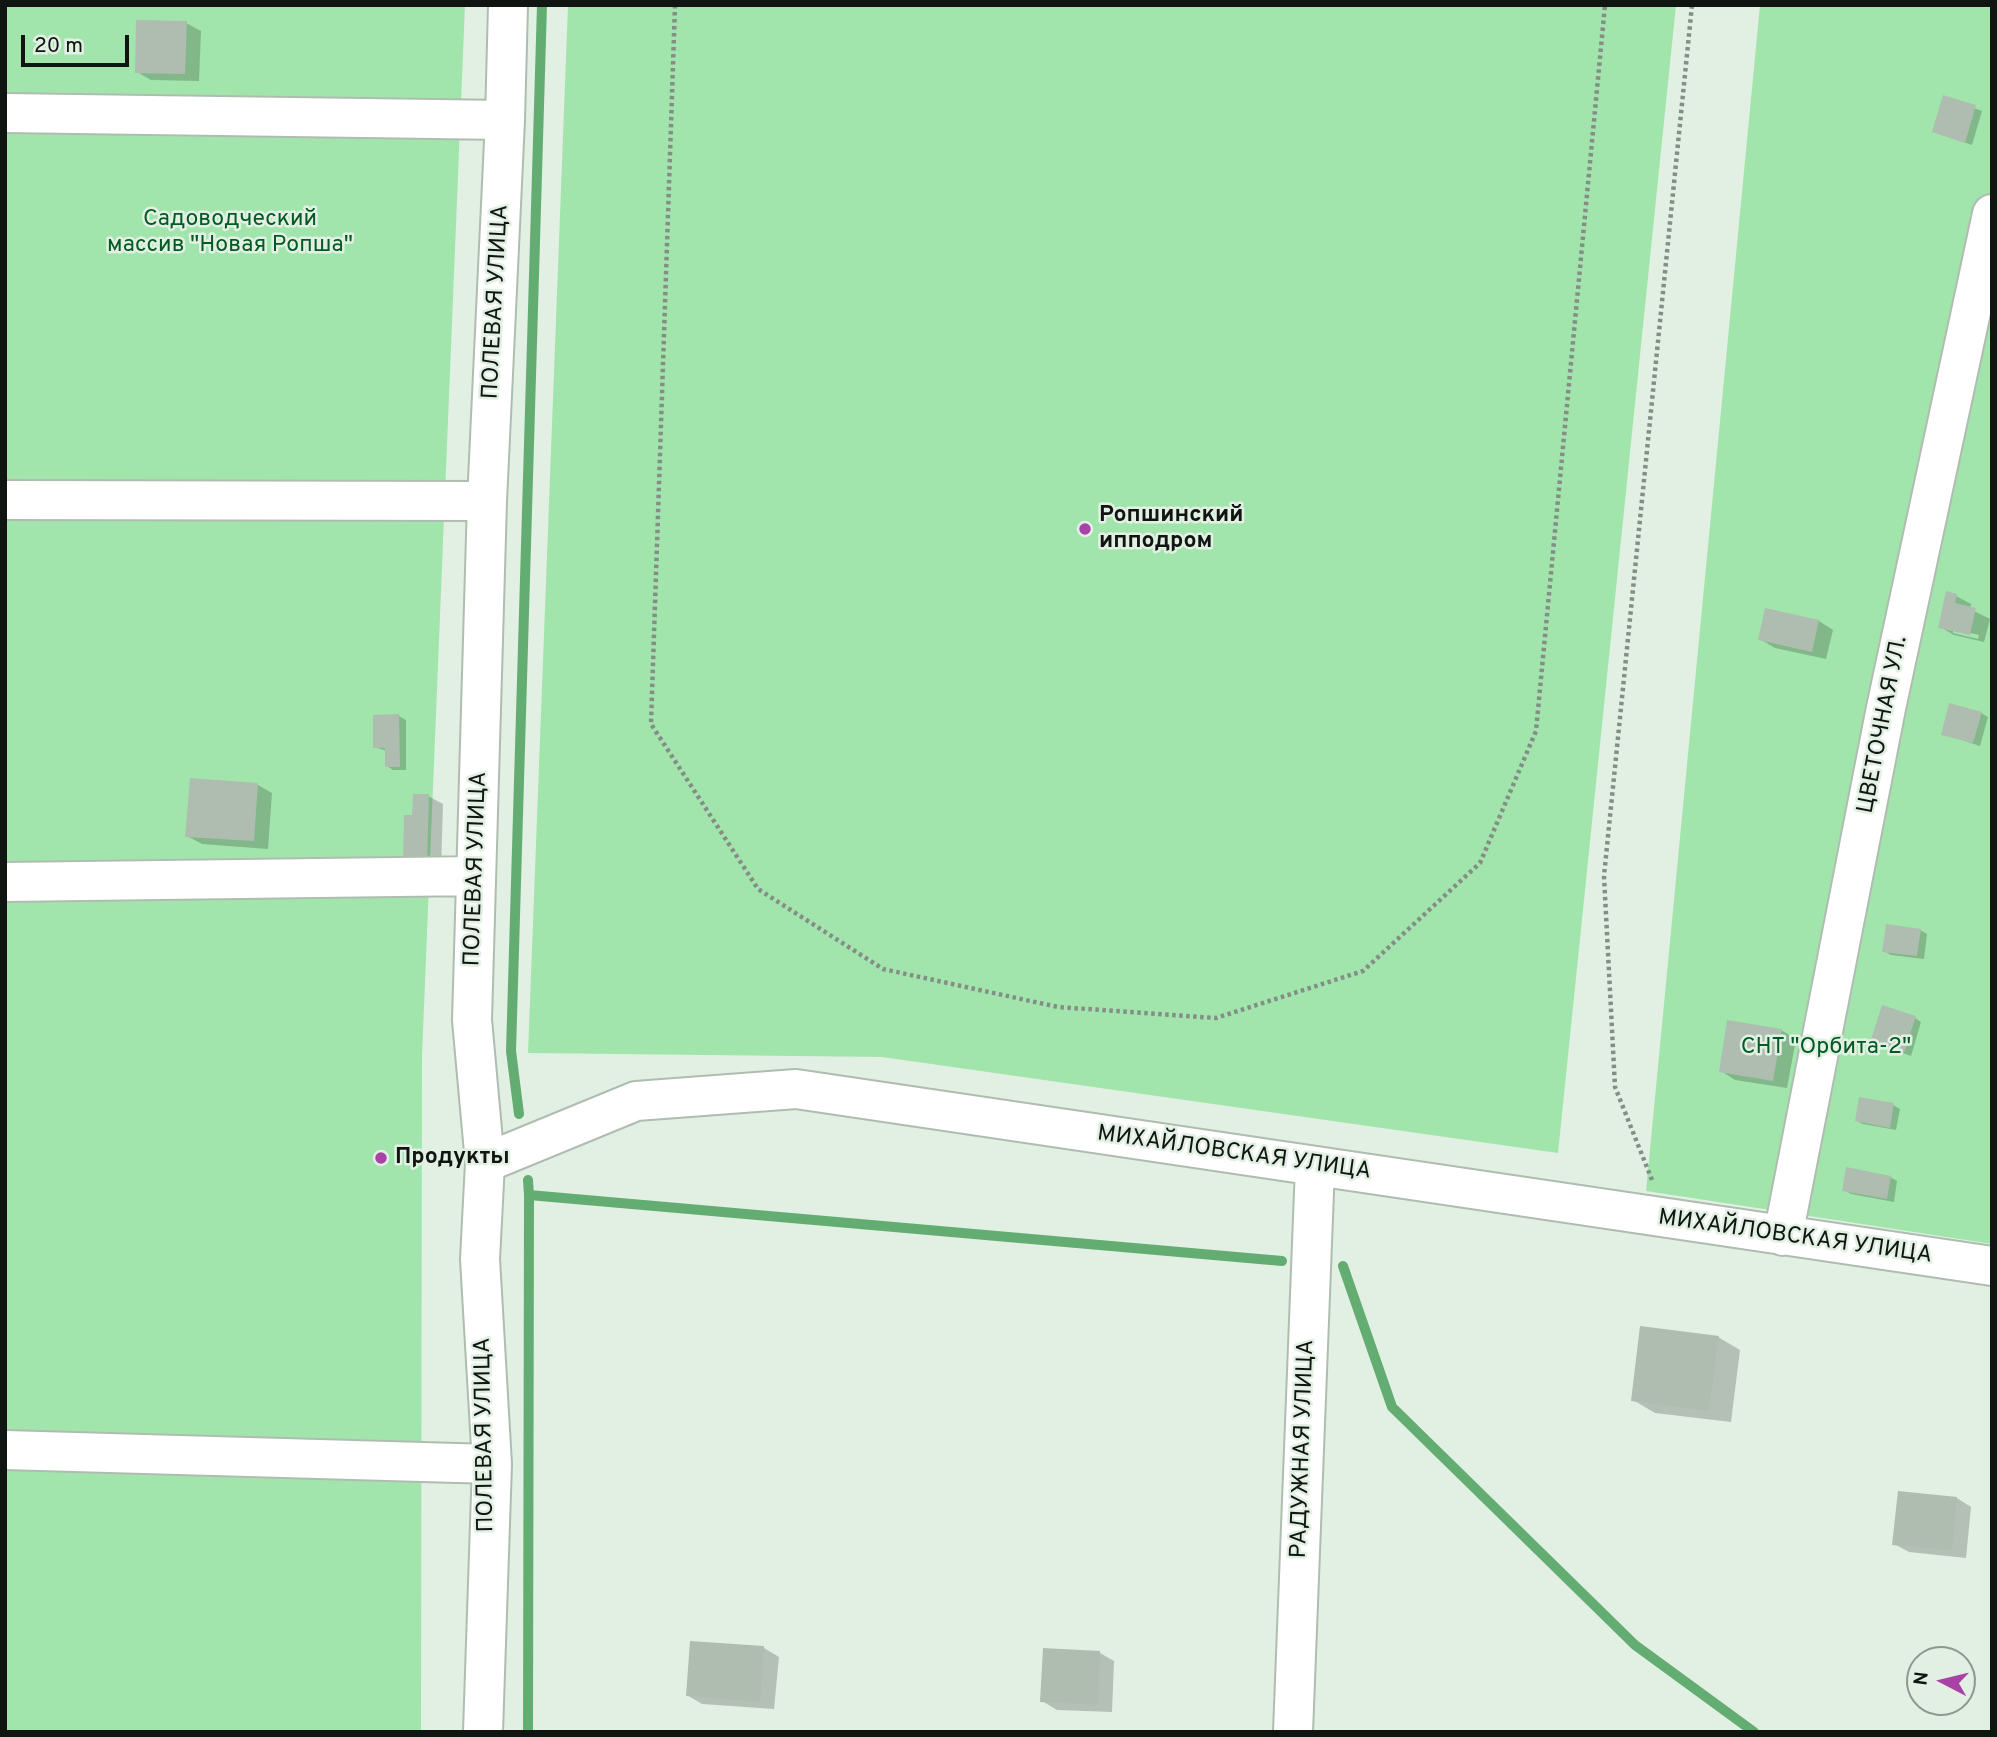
<!DOCTYPE html>
<html>
<head>
<meta charset="utf-8">
<style>
  body { margin:0 }
  #map { position:relative; width:1997px; height:1737px; overflow:hidden; background:#e2f0e4; font-family:Overpass,sans-serif }
  canvas { display:block }
  .frame { position:absolute; inset:0; border:7px solid #101511; pointer-events:none }
  .north { position:absolute; left:1906px; top:1646px; width:70px; height:70px; box-sizing:border-box; background:#e2f0e4; border:2px solid #8e9890; border-radius:50%; rotate:277deg; font-size:19px; font-weight:700; line-height:28px; text-align:center; color:#101511 }
  .north::after { content:''; display:block; margin:auto; width:24px; height:32px; background:#a942a6; clip-path:polygon(50% 0,100% 100%,50% 72%,0 100%) }
  .scale { position:absolute; left:21px; top:35px; width:108px; height:32px; box-sizing:border-box; border:4px solid #101511; border-top:0; padding-left:9px; font-size:21px; line-height:24px; white-space:nowrap; color:#101511; -webkit-text-stroke:5px #e2f0e4; paint-order:stroke }
</style>
</head>
<body>
<div id="map">
<canvas width="1997" height="1737"></canvas>
<div class="frame"></div>
<div class="north">N</div>
<div class="scale">20 m</div>
</div>
<script>
const context = document.querySelector('canvas').getContext('2d');
context.lineJoin = 'round';
function fillPath(path, color) {
  context.fillStyle = color;
  context.fill(path, 'evenodd');
}
function poly(rows) {
  const path = new Path2D();
  for (const r of rows) {
    path.moveTo(r[0], r[1]);
    for (let i = 2; i < r.length; i += 2) path.lineTo(r[i], r[i + 1]);
  }
  return path;
}
function trace(path, color, width, dash) {
  context.strokeStyle = color;
  context.lineWidth = width;
  context.lineCap = dash ? 'butt' : 'round';
  context.setLineDash(dash || []);
  context.stroke(path);
}
function drawText(font, color, halo, rows, align = 'center') {
  context.font = font + ' Overpass,sans-serif';
  context.lineWidth = 5;
  context.setLineDash([]);
  context.textBaseline = 'middle';
  context.strokeStyle = halo;
  context.fillStyle = color;
  for (const [text, x, y, turn = 0] of rows) {
    context.save();
    context.translate(x, y);
    context.rotate((+turn || 0) * Math.PI / 180);
    context.textAlign = isNaN(turn) ? turn : align;
    if (halo) context.strokeText(text, 0, 0);
    context.fillText(text, 0, 0);
    context.restore();
  }
}
fillPath(poly([
  [5,5,465,5,422,1056,421,1732,5,1732],
  [568,5,1676,5,1558,1153,882,1057,528,1053],
  [1760,5,1992,5,1992,1244,1646,1191]
]), '#a2e5ac');
fillPath(poly([
  [186,23,201,31,199,81,151,80,137,72],
  [1944,97,1982,111,1972,145,1934,132],
  [1956,596,1971,604,1970,609,1990,619,1984,642,1954,635,1940,627],
  [1953,629,1979,635,1978,639,1953,633],
  [1766,610,1819,621,1833,630,1826,659,1775,648,1760,639],
  [1981,713,1988,717,1980,746,1943,734],
  [399,716,406,720,406,770,393,770,387,766,387,751,374,747],
  [258,785,272,793,268,849,202,844,187,836],
  [428,796,443,804,441,870,419,870,414,817],
  [1920,930,1927,934,1924,959,1891,955,1884,951],
  [1915,1018,1921,1022,1911,1056,1872,1042],
  [1781,1030,1796,1039,1787,1088,1735,1080,1721,1071],
  [1893,1105,1900,1109,1896,1130,1863,1124,1857,1121],
  [1890,1177,1897,1181,1894,1202,1851,1194,1844,1190],
  [1718,1337,1740,1350,1731,1422,1655,1413,1633,1400],
  [1957,1498,1971,1507,1966,1558,1909,1552,1894,1544],
  [692,1642,764,1648,779,1657,774,1709,702,1704,687,1695],
  [1100,1653,1114,1661,1112,1712,1057,1710,1042,1701]
]), '#0003');
trace(poly([
  [519,1114,511,1051,542,5],
  [528,1180,529,1195,528,1732],
  [529,1195,1282,1261],
  [1343,1266,1392,1407,1635,1645,1754,1732]
]), '#64ad72', 10);
fillPath(poly([
  [136,20,187,21,185,74,135,73],
  [1943,95,1976,105,1965,143,1932,132],
  [1946,591,1957,594,1955,603,1976,608,1970,635,1938,628],
  [1765,608,1819,620,1812,652,1758,640],
  [1949,703,1982,712,1973,743,1941,735],
  [399,714,400,767,385,767,385,748,373,748,373,715],
  [190,778,258,783,254,841,185,837],
  [413,794,429,794,427,863,403,862,404,815,412,815],
  [1886,924,1921,929,1917,956,1882,952],
  [1882,1005,1916,1016,1904,1053,1870,1043],
  [1727,1020,1782,1029,1773,1081,1719,1072],
  [1859,1097,1894,1103,1890,1128,1855,1121],
  [1846,1167,1891,1176,1887,1199,1842,1191],
  [1640,1326,1719,1336,1709,1411,1631,1401],
  [1898,1491,1957,1497,1952,1550,1892,1545],
  [690,1641,764,1646,760,1702,686,1696],
  [1043,1648,1100,1651,1098,1705,1040,1702]
]), '#afbcb0');
const minor = poly([
  [5,113,505,120],
  [5,500,487,501],
  [5,882,476,876],
  [485,1163,636,1101,796,1089,1992,1266],
  [1783,1236,1886,708,1992,214],
  [5,1450,492,1464],
  [483,1732,492,1464,480,1259,485,1163,472,1020,487,501,505,120,508,5],
  [1293,1732,1315,1166]
]);
trace(minor, '#afbdb1', 42);
trace(poly([
  [675,5,651,724,758,889,883,969,1058,1007,1216,1018,1363,971,1480,863,1536,731,1605,5],
  [1652,1180,1615,1087,1604,876,1692,5]
]), '#848e86', 4.5, [3.5, 3.5]);
trace(minor, '#fff', 38);
for (const [x, y, r, color] of [
  [1085,529,7,"#a942a6"],
  [381,1158,7,"#a942a6"]
]) {
  const dot = new Path2D();
  dot.arc(x, y, r, 0, 2 * Math.PI);
  context.fillStyle = color;
  context.fill(dot);
  trace(dot, '#e2f0e4', 2.5);
}
drawText('23px', '#035b23', '#e2f0e4', [
  ["Садоводческий",230,220],
  ["массив \"Новая Ропша\"",230,246],
  ["СНТ \"Орбита-2\"",1826,1048]
]);
drawText('23px', '#101511', '#e2f0e4', [
  ["ПОЛЕВАЯ УЛИЦА",497,302,-87],
  ["ЦВЕТОЧНАЯ УЛ.",1884,725,-79],
  ["ПОЛЕВАЯ УЛИЦА",477,869,-88],
  ["МИХАЙЛОВСКАЯ УЛИЦА",1234,1154,8],
  ["МИХАЙЛОВСКАЯ УЛИЦА",1795,1238,8],
  ["ПОЛЕВАЯ УЛИЦА",486,1435,-91],
  ["РАДУЖНАЯ УЛИЦА",1304,1449,-88]
]);
drawText('bold 23px', '#101511', '#e2f0e4', [
  ["Ропшинский",1099,516],
  ["ипподром",1099,542],
  ["Продукты",395,1158]
], 'left');
</script>
</body>
</html>
